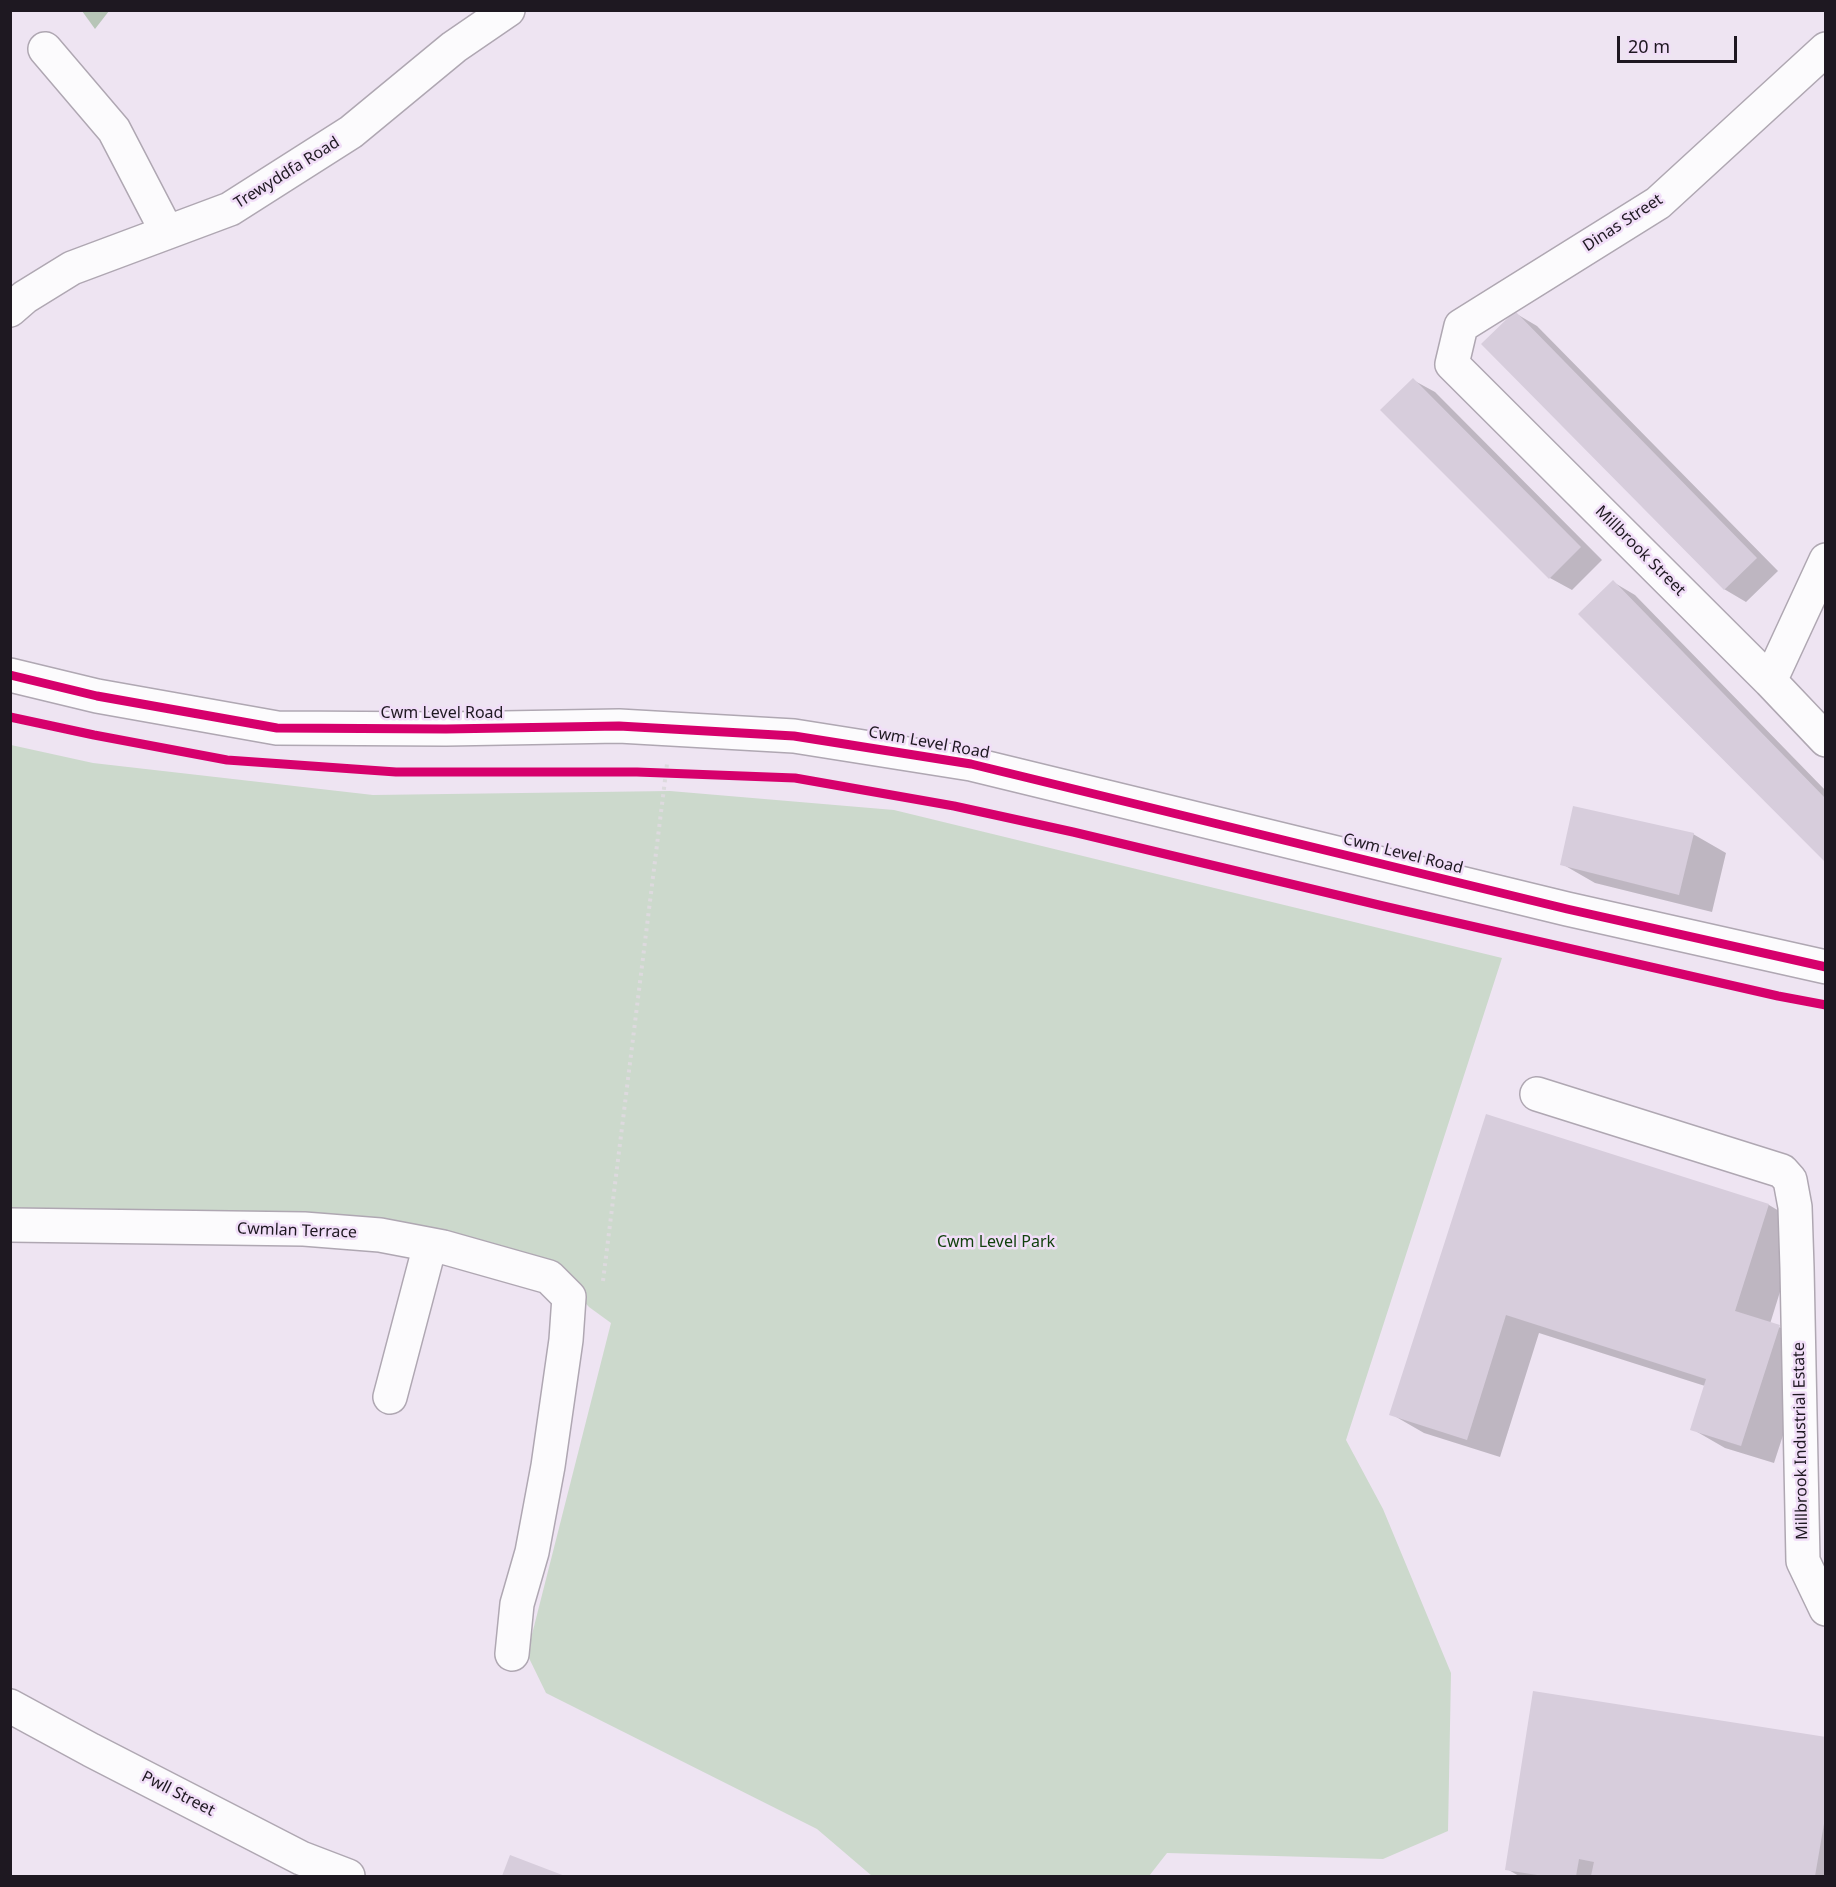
<!DOCTYPE html>
<html>
<head>
<meta charset="utf-8">
<style>
  body { margin:0 }
  #map { position:relative; width:1836px; height:1887px; overflow:hidden; background:#eee4f2; font-family:"Noto Sans",sans-serif }
  canvas { display:block }
  .frame { position:absolute; inset:0; border:12px solid #1e1821; pointer-events:none }
  .scale { position:absolute; left:1617px; top:36px; width:120px; height:27px; box-sizing:border-box; border:3px solid #1e1821; border-top:0; padding-left:8px; font-size:18px; line-height:21px; white-space:nowrap; color:#1e1821; -webkit-text-stroke:4px #f1def8; paint-order:stroke }
</style>
</head>
<body>
<div id="map">
<canvas width="1836" height="1887"></canvas>
<div class="frame"></div>
<div class="scale">20 m</div>
</div>
<script>
const context = document.querySelector('canvas').getContext('2d');
context.lineJoin = 'round';
function fillPath(path, color) {
  context.fillStyle = color;
  context.fill(path, 'evenodd');
}
function poly(rows) {
  const path = new Path2D();
  for (const r of rows) {
    path.moveTo(r[0], r[1]);
    for (let i = 2; i < r.length; i += 2) path.lineTo(r[i], r[i + 1]);
  }
  return path;
}
function trace(path, color, width, dash) {
  context.strokeStyle = color;
  context.lineWidth = width;
  context.lineCap = dash ? 'butt' : 'round';
  context.setLineDash(dash || []);
  context.stroke(path);
}
function drawText(font, color, halo, rows, align = 'center') {
  context.font = font + ' "Noto Sans",sans-serif';
  context.lineWidth = 5;
  context.setLineDash([]);
  context.textBaseline = 'middle';
  context.strokeStyle = halo;
  context.fillStyle = color;
  for (const [text, x, y, turn = 0] of rows) {
    context.save();
    context.translate(x, y);
    context.rotate((+turn || 0) * Math.PI / 180);
    context.textAlign = isNaN(turn) ? turn : align;
    if (halo) context.strokeText(text, 0, 0);
    context.fillText(text, 0, 0);
    context.restore();
  }
}
fillPath(poly([
  [11,745,93,763,373,795,670,791,894,810,1502,958,1346,1440,1383,1509,1451,1673,1448,1831,1383,1859,1167,1853,1149,1876,872,1876,817,1829,546,1693,527,1654,611,1323,589,1307,549,1263,11,1215]
]), '#ccd9cc');
fillPath(poly([
  [82,11,109,11,95,29]
]), '#b7c5b7');
fillPath(poly([
  [1515,313,1537,326,1778,571,1746,602,1724,589],
  [1413,380,1435,392,1602,560,1572,590,1550,578],
  [1613,582,1635,595,1826,791,1826,861],
  [1693,834,1726,853,1712,912,1595,883,1562,864],
  [1487,1116,1769,1205,1801,1224,1770,1324,1779,1327,1812,1346,1774,1463,1725,1448,1692,1429,1705,1386,1539,1333,1500,1457,1424,1433,1391,1414],
  [1826,1738,1826,1876,1519,1876,1507,1869],
  [511,1857,562,1876,503,1876]
]), '#0003');
fillPath(poly([
  [1515,311,1757,558,1724,590,1481,344],
  [1413,378,1581,547,1549,579,1380,410],
  [1613,580,1826,799,1826,863,1578,614],
  [1573,806,1694,833,1679,895,1560,865],
  [1486,1114,1769,1204,1735,1311,1780,1325,1741,1446,1690,1430,1706,1379,1506,1315,1467,1440,1389,1415],
  [1533,1691,1826,1737,1826,1812,1815,1876,1591,1876,1594,1862,1579,1859,1576,1876,1544,1876,1505,1870],
  [510,1855,565,1876,502,1876]
]), '#d7cddc');
const minor = poly([
  [45,49,114,130,167,232],
  [1826,49,1658,203,1461,326,1452,364,1770,681,1826,740],
  [10,310,25,297,72,268,230,209,351,132,454,47,508,10],
  [10,675,97,696,277,728,446,729,619,726,794,736,971,764,1567,909,1826,967],
  [1770,681,1826,560],
  [1537,1094,1782,1171,1790,1180,1795,1207,1797,1268,1803,1561,1826,1609],
  [10,1225,304,1229,380,1235,443,1247,549,1277,569,1297,566,1340,548,1466,532,1552,517,1604,512,1654],
  [390,1397,430,1245],
  [10,1706,91,1750,301,1858,348,1876]
]);
trace(minor, '#afa7b2', 36);
trace(poly([
  [603,1281,667,764]
]), '#dddade', 4, [3, 4.5]);
trace(minor, '#fcfbfd', 33);
trace(poly([
  [10,675,97,696,277,728,446,729,619,726,794,736,971,764,1567,909,1826,967],
  [10,717,94,735,227,760,396,772,637,772,795,778,954,806,1073,832,1383,906,1778,996,1826,1005]
]), '#d6006c', 9);
drawText('16px', '#1e1821', '#f1def8', [
  ["Trewyddfa Road",287,173,-32],
  ["Dinas Street",1623,223,-33],
  ["Millbrook Street",1640,551,45],
  ["Cwm Level Road",442,713],
  ["Cwm Level Road",929,743,10],
  ["Cwm Level Road",1403,854,14],
  ["Cwmlan Terrace",297,1231,2],
  ["Millbrook Industrial Estate",1801,1441,-91],
  ["Pwll Street",178,1794,27]
]);
drawText('16px', '#11410d', '#f1def8', [
  ["Cwm Level Park",996,1242]
]);
</script>
</body>
</html>
